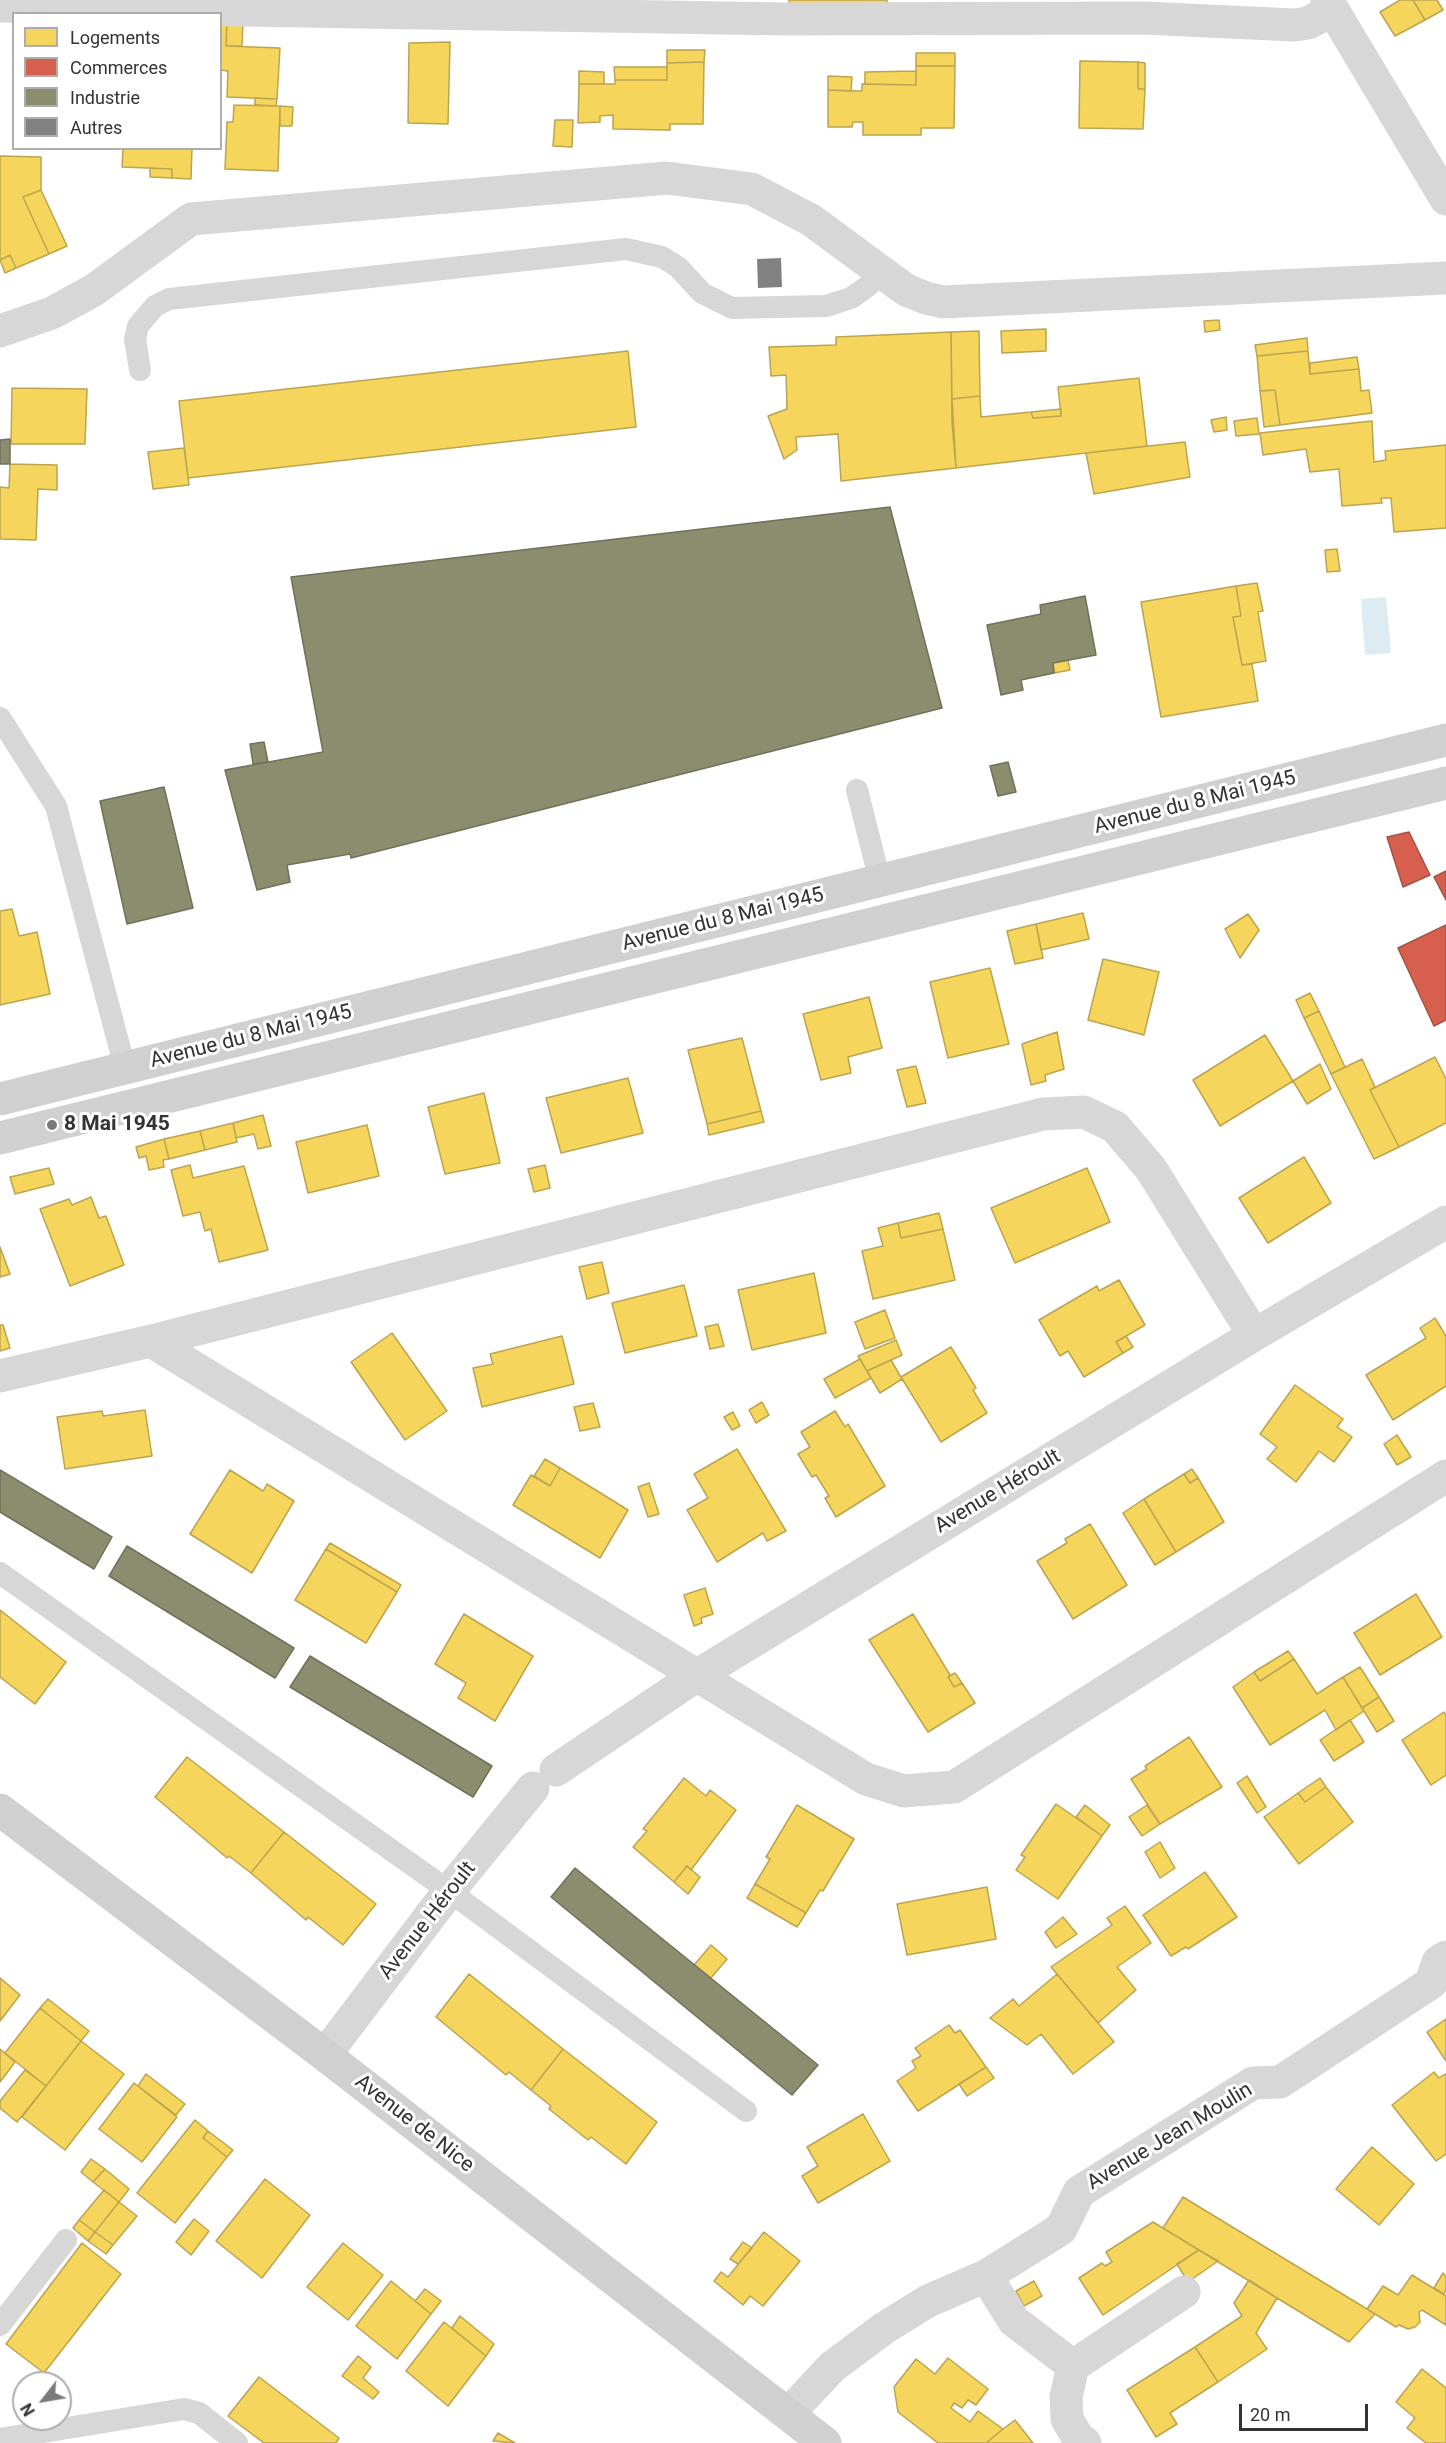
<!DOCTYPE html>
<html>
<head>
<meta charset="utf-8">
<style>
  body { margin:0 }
  #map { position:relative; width:1446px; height:2443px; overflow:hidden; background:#fff; font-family:Roboto,sans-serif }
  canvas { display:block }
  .legend { position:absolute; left:12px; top:12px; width:210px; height:138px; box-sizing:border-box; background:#fff; border:2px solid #adadad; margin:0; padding:8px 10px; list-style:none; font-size:18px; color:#333 }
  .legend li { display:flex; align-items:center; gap:12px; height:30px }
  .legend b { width:30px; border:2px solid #adadad }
  .north { position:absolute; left:12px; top:2371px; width:60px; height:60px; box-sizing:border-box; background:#fff; border:2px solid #adadad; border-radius:50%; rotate:239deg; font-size:16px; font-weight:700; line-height:24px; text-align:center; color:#333 }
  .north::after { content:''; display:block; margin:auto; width:21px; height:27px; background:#7a7a7a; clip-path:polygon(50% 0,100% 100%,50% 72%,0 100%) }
  .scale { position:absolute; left:1239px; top:2404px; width:129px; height:27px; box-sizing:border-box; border:3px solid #333; border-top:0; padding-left:8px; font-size:18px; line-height:21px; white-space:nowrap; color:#333; -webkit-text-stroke:4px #fff; paint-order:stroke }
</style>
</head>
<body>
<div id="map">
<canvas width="1446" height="2443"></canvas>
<ul class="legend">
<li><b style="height:16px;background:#f6d55c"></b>Logements</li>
<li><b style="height:16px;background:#d6604d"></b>Commerces</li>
<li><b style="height:16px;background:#8c8c6e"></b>Industrie</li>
<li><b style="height:16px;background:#818181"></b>Autres</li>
</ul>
<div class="north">N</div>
<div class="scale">20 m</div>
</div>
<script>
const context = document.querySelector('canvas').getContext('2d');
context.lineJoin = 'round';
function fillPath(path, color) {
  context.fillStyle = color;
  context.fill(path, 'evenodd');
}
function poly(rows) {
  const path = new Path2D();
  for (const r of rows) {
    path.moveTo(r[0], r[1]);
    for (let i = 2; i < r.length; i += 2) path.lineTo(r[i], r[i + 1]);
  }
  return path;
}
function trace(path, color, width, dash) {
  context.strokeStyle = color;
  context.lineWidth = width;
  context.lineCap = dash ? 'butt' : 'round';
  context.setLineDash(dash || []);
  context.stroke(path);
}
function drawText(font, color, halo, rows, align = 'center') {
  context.font = font + ' Roboto,sans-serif';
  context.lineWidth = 6;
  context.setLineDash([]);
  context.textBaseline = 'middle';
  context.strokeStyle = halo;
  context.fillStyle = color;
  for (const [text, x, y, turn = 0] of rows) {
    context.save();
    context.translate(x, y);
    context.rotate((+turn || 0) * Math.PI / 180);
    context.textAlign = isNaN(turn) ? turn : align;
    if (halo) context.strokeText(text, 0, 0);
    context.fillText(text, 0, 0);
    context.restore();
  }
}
fillPath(poly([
  [1386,597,1391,653,1365,655,1361,599]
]), '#ddebf3');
const homes = poly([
  [789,0,887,0,887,12,789,10,789,0],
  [1400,0,1413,0,1425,20,1395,36,1380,12,1400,0],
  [1413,0,1437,0,1443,10,1425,20,1413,0],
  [220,22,227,22,226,46,280,48,277,99,227,97,228,71,220,70,220,22],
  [227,22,243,22,242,46,226,46,227,22],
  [450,42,448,124,408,123,409,43,450,42],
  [667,50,705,50,704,62,667,63,667,50],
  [916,53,955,53,955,66,916,66,916,53],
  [1080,61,1138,62,1138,89,1145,89,1143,129,1079,128,1080,61],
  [704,62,703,124,670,124,670,130,613,129,613,115,600,116,600,122,578,123,579,84,615,84,615,80,667,80,667,63,704,62],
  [1138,62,1145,63,1145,89,1138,89,1138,62],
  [916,66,955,66,954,128,921,128,921,135,863,135,863,122,853,122,852,127,828,127,828,90,862,91,862,84,916,85,916,66],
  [614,67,667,67,667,80,615,80,614,67],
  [579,71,604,72,604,84,579,84,579,71],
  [916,71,916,85,865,84,865,72,916,71],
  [828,76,852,77,851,91,828,90,828,76],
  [255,98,277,99,276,106,255,105,255,98],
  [234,105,280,106,278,171,225,169,227,122,233,122,234,105],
  [280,106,293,107,292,126,280,126,280,106],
  [555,120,573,120,572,147,553,146,555,120],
  [123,148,192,148,191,179,172,178,172,169,122,167,123,148],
  [0,156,41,157,41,190,23,197,49,254,16,268,10,255,0,260,0,156],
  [150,168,172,169,172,178,150,177,150,168],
  [41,190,67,246,49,254,23,197,41,190],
  [10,255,16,268,5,273,0,260,10,255],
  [1219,320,1220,330,1205,332,1204,321,1219,320],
  [1046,329,1046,351,1002,353,1001,331,1046,329],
  [979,331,980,396,952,399,951,332,979,331],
  [951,332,952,422,956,468,841,481,838,434,796,437,797,450,784,459,768,416,787,409,786,375,771,376,769,347,836,345,836,337,951,332],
  [1307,338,1308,351,1257,356,1255,345,1307,338],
  [628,351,636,427,188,478,179,401,628,351],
  [1308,351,1310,374,1359,369,1361,391,1369,390,1372,413,1280,425,1275,390,1260,391,1257,356,1308,351],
  [1357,357,1359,369,1310,374,1310,363,1357,357],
  [1139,378,1147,446,956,468,952,399,980,396,981,417,1031,412,1033,418,1061,416,1058,387,1139,378],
  [12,388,87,389,85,444,11,444,12,388],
  [1275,390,1280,425,1264,427,1260,391,1275,390],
  [1061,409,1061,416,1033,418,1031,412,1061,409],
  [1226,417,1227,430,1214,432,1211,420,1226,417],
  [1257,418,1259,434,1236,436,1234,421,1257,418],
  [1372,421,1374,462,1386,460,1385,451,1446,445,1446,528,1394,532,1391,498,1381,498,1382,503,1342,506,1339,469,1310,472,1306,449,1263,455,1260,433,1372,421],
  [1185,442,1190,477,1094,494,1086,453,1185,442],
  [184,448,189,485,153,489,148,452,184,448],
  [10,464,57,465,57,490,38,489,36,540,0,539,0,487,9,488,10,464],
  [1337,549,1340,571,1327,572,1325,550,1337,549],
  [1257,583,1263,611,1258,612,1266,661,1242,665,1233,617,1241,616,1236,586,1257,583],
  [1236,586,1241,616,1233,617,1242,665,1252,664,1258,701,1161,717,1141,602,1236,586],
  [1068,660,1070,670,1054,673,1053,663,1068,660],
  [12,909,19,936,37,932,50,994,0,1005,0,911,12,909],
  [1083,913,1089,939,1041,950,1036,924,1083,913],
  [1248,914,1259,930,1240,958,1225,929,1248,914],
  [1036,924,1043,958,1015,964,1007,931,1036,924],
  [1103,959,1159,972,1144,1035,1088,1020,1103,959],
  [990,968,1009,1044,948,1058,930,982,990,968],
  [1310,993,1319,1011,1304,1018,1296,1000,1310,993],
  [869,997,882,1048,848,1057,851,1073,821,1080,803,1014,869,997],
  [1319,1011,1345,1067,1331,1074,1304,1018,1319,1011],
  [1057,1032,1064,1069,1045,1075,1046,1081,1031,1085,1022,1044,1057,1032],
  [1265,1035,1293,1081,1220,1126,1193,1080,1265,1035],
  [742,1038,761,1111,707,1124,688,1050,742,1038],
  [1435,1057,1446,1079,1446,1123,1399,1147,1370,1090,1435,1057],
  [1362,1059,1375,1087,1370,1090,1399,1147,1374,1159,1331,1074,1362,1059],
  [1320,1064,1331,1089,1307,1104,1293,1081,1320,1064],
  [916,1066,926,1103,907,1107,897,1070,916,1066],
  [628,1078,643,1133,561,1153,546,1098,628,1078],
  [484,1093,500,1163,445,1174,428,1107,484,1093],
  [761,1111,764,1122,709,1135,707,1124,761,1111],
  [263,1115,271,1146,258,1149,254,1134,236,1138,233,1123,263,1115],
  [233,1123,237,1142,205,1150,200,1131,233,1123],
  [367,1125,379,1176,308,1193,296,1142,367,1125],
  [200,1131,205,1150,169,1159,164,1139,200,1131],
  [164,1139,169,1159,163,1160,164,1167,149,1170,146,1156,139,1158,136,1147,164,1139],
  [1304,1157,1331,1203,1268,1243,1239,1198,1304,1157],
  [190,1165,193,1178,244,1166,268,1250,219,1262,211,1229,205,1231,200,1212,183,1216,171,1170,190,1165],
  [545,1165,550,1188,534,1192,528,1169,545,1165],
  [49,1168,54,1184,15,1194,10,1177,49,1168],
  [1087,1168,1110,1222,1015,1263,991,1208,1087,1168],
  [91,1197,99,1218,106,1216,124,1265,70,1286,40,1209,69,1199,72,1205,91,1197],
  [939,1213,943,1229,901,1238,898,1223,939,1213],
  [898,1223,901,1238,943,1229,955,1280,873,1299,862,1251,883,1246,878,1228,898,1223],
  [0,1247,10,1274,0,1277,0,1247],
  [602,1262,609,1293,587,1299,579,1267,602,1262],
  [814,1273,826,1333,752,1350,738,1290,814,1273],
  [1119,1280,1145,1325,1116,1342,1123,1353,1084,1377,1068,1351,1060,1356,1039,1320,1097,1286,1099,1291,1119,1280],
  [684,1285,697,1336,625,1353,612,1303,684,1285],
  [885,1310,895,1338,865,1349,855,1322,885,1310],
  [1435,1318,1446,1336,1446,1386,1393,1420,1366,1375,1426,1338,1420,1328,1435,1318],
  [718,1324,724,1346,710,1349,705,1327,718,1324],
  [0,1325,3,1325,10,1348,0,1351,0,1325],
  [392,1333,447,1411,405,1440,351,1362,392,1333],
  [562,1336,574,1384,482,1407,473,1368,493,1364,490,1354,562,1336],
  [1126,1336,1133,1347,1123,1353,1116,1342,1126,1336],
  [896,1340,902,1355,867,1371,858,1356,896,1340],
  [951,1347,976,1388,973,1390,987,1413,941,1442,901,1377,951,1347],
  [860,1359,871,1378,835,1398,824,1379,860,1359],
  [891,1360,902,1379,880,1393,867,1371,891,1360],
  [1295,1385,1343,1419,1337,1427,1352,1437,1334,1462,1319,1451,1296,1482,1267,1459,1277,1447,1260,1434,1295,1385],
  [762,1402,769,1415,756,1423,749,1410,762,1402],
  [593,1403,600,1427,580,1431,574,1407,593,1403],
  [145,1410,152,1456,65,1469,57,1417,102,1411,103,1416,145,1410],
  [835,1411,845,1427,848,1424,885,1486,836,1517,825,1498,829,1496,816,1475,812,1477,798,1454,810,1447,801,1432,835,1411],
  [733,1412,740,1426,732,1430,724,1417,733,1412],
  [1397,1435,1411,1457,1397,1465,1384,1444,1397,1435],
  [737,1449,786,1531,767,1541,763,1533,717,1562,687,1510,708,1498,694,1474,737,1449],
  [545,1459,560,1468,550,1486,534,1476,545,1459],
  [560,1468,628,1510,600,1558,513,1505,531,1475,550,1486,560,1468],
  [1192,1469,1198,1478,1190,1483,1184,1474,1192,1469],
  [230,1470,263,1491,267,1484,294,1501,252,1573,190,1534,230,1470],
  [1184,1474,1190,1483,1198,1478,1224,1522,1176,1552,1144,1499,1184,1474],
  [649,1483,659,1514,648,1517,638,1487,649,1483],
  [1144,1499,1176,1552,1155,1565,1123,1513,1144,1499],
  [1090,1524,1127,1585,1073,1619,1037,1561,1067,1543,1065,1539,1090,1524],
  [330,1543,401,1585,397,1592,326,1549,330,1543],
  [326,1549,397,1592,366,1643,295,1600,326,1549],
  [705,1588,713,1614,701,1618,702,1623,694,1626,684,1595,705,1588],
  [1416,1594,1442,1637,1380,1675,1354,1633,1416,1594],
  [0,1610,66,1662,35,1704,0,1677,0,1610],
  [464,1614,533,1656,495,1721,458,1698,466,1683,435,1664,464,1614],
  [913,1614,950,1675,948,1677,954,1687,962,1683,975,1703,928,1732,869,1640,913,1614],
  [1288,1651,1294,1659,1260,1681,1254,1672,1288,1651],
  [1294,1659,1317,1694,1343,1677,1364,1711,1336,1730,1325,1710,1270,1745,1233,1687,1254,1672,1260,1681,1294,1659],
  [1360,1667,1379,1697,1362,1708,1343,1677,1360,1667],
  [955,1673,962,1683,954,1687,948,1677,955,1673],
  [1379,1697,1394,1721,1377,1732,1362,1708,1379,1697],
  [1444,1712,1446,1715,1446,1775,1431,1785,1402,1740,1444,1712],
  [1350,1720,1364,1742,1334,1761,1320,1740,1350,1720],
  [1189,1737,1222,1787,1160,1824,1131,1779,1147,1769,1145,1766,1189,1737],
  [187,1757,284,1832,251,1873,229,1856,227,1858,155,1797,187,1757],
  [1247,1776,1266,1807,1257,1813,1237,1783,1247,1776],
  [684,1778,706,1796,710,1790,736,1810,691,1870,687,1866,674,1882,633,1847,647,1831,643,1829,684,1778],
  [1320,1778,1326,1787,1305,1802,1298,1793,1320,1778],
  [1326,1787,1353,1822,1299,1864,1264,1817,1298,1793,1305,1802,1326,1787],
  [1056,1804,1102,1836,1058,1899,1016,1870,1025,1857,1021,1855,1056,1804],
  [797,1805,854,1839,823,1891,820,1890,806,1913,755,1884,770,1859,766,1857,797,1805],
  [1085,1805,1110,1825,1102,1836,1076,1817,1085,1805],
  [1147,1805,1160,1824,1142,1836,1129,1817,1147,1805],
  [284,1832,376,1904,343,1945,308,1917,306,1920,251,1873,284,1832],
  [1160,1842,1175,1868,1160,1878,1145,1852,1160,1842],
  [687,1866,700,1877,688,1894,674,1882,687,1866],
  [1205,1872,1237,1917,1188,1949,1186,1947,1171,1956,1143,1915,1205,1872],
  [755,1884,806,1913,797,1927,747,1898,755,1884],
  [987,1887,996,1939,907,1955,897,1904,987,1887],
  [1125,1906,1151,1943,1117,1967,1136,1990,1098,2023,1051,1967,1112,1925,1107,1918,1125,1906],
  [1063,1917,1077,1934,1056,1948,1045,1932,1063,1917],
  [711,1945,727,1959,710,1979,694,1965,711,1945],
  [469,1974,563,2049,531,2090,509,2072,506,2075,436,2017,469,1974],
  [1057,1974,1114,2042,1073,2074,1041,2034,1027,2045,990,2018,1013,1999,1019,2006,1057,1974],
  [0,1978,20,1995,0,2021,0,1978],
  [48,1999,89,2031,81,2041,40,2008,48,1999],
  [40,2008,81,2041,46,2086,5,2053,40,2008],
  [1446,2019,1446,2061,1427,2032,1446,2019],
  [949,2025,955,2033,960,2030,986,2067,918,2111,897,2081,916,2068,912,2061,921,2056,915,2048,949,2025],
  [81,2041,124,2074,65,2150,22,2117,81,2041],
  [0,2049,15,2062,0,2082,0,2049],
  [563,2049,657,2122,626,2164,591,2137,588,2140,549,2109,551,2106,531,2090,563,2049],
  [986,2067,994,2078,967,2096,959,2084,986,2067],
  [25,2070,46,2086,17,2122,0,2108,0,2101,25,2070],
  [1434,2072,1439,2078,1445,2074,1446,2076,1446,2154,1436,2161,1392,2105,1434,2072],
  [146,2074,185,2104,176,2115,138,2086,146,2074],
  [134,2083,177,2117,142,2162,99,2129,134,2083],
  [863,2114,890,2161,818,2203,802,2176,818,2166,807,2147,863,2114],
  [195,2120,208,2131,203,2138,227,2157,175,2223,137,2193,195,2120],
  [208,2131,233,2150,227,2157,203,2138,208,2131],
  [1372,2147,1414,2184,1379,2225,1336,2189,1372,2147],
  [91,2159,105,2169,93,2182,81,2172,91,2159],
  [105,2169,129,2189,119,2202,93,2182,105,2169],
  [265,2179,310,2215,262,2278,216,2241,265,2179],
  [104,2190,119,2202,95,2232,79,2220,104,2190],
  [1183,2197,1367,2309,1375,2314,1349,2342,1277,2298,1163,2228,1183,2197],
  [119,2202,137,2216,113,2245,95,2232,119,2202],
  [194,2219,209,2231,191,2255,176,2242,194,2219],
  [79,2220,95,2232,88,2241,73,2228,79,2220],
  [1153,2222,1199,2250,1103,2315,1079,2278,1102,2263,1105,2266,1112,2262,1106,2252,1153,2222],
  [95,2232,113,2245,106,2254,88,2241,95,2232],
  [764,2232,800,2261,763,2306,750,2296,743,2305,714,2281,721,2272,728,2277,764,2232],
  [743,2242,752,2248,738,2264,730,2259,743,2242],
  [82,2243,121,2274,44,2373,6,2344,82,2243],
  [343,2243,383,2275,348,2320,307,2287,343,2243],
  [1199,2250,1218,2261,1188,2282,1177,2264,1199,2250],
  [1443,2273,1446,2277,1446,2289,1444,2294,1434,2288,1443,2273],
  [1412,2275,1446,2296,1446,2325,1422,2310,1419,2312,1420,2322,1415,2327,1408,2329,1399,2325,1396,2327,1367,2309,1383,2286,1398,2295,1412,2275],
  [1249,2280,1277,2298,1256,2333,1267,2349,1218,2382,1195,2347,1242,2316,1234,2303,1249,2280],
  [391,2281,431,2314,397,2359,356,2326,391,2281],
  [1034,2281,1042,2296,1024,2306,1016,2291,1034,2281],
  [425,2289,441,2301,431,2314,415,2301,425,2289],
  [460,2316,494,2344,486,2356,452,2328,460,2316],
  [444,2322,486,2356,448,2406,406,2371,444,2322],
  [1195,2347,1218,2382,1170,2413,1177,2424,1156,2437,1127,2390,1195,2347],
  [358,2356,371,2367,363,2378,379,2392,373,2399,342,2376,358,2356],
  [948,2358,988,2389,976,2405,968,2400,962,2408,954,2403,951,2408,970,2422,978,2411,1003,2429,986,2443,938,2443,898,2412,894,2387,916,2359,935,2374,948,2358],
  [1422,2369,1446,2388,1446,2443,1426,2443,1407,2428,1415,2418,1396,2402,1422,2369],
  [259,2377,339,2438,336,2443,264,2443,228,2416,259,2377],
  [1015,2420,1033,2443,986,2443,1003,2429,1015,2420],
  [498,2433,515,2443,493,2441,498,2433]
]);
fillPath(homes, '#f6d55c');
trace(homes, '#bca450', 1.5);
const shops = poly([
  [1409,832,1430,875,1403,887,1387,837,1409,832],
  [1446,871,1446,900,1434,877,1446,871],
  [1446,925,1446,1020,1434,1026,1398,948,1446,925]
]);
fillPath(shops, '#d6604d');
trace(shops, '#a55245', 1.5);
const industry = poly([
  [10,439,10,464,0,464,0,440,10,439],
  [890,507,942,708,351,858,350,854,287,865,290,882,257,890,225,770,323,752,291,577,890,507],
  [1085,596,1096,655,1053,663,1054,673,1021,680,1023,690,1001,695,987,625,1041,614,1040,605,1085,596],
  [264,742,268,762,253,764,250,744,264,742],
  [1008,762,1016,792,998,796,990,766,1008,762],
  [164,787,193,908,127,924,100,801,164,787],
  [0,1470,112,1537,94,1569,0,1512,0,1470],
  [127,1546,294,1648,275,1678,109,1576,127,1546],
  [310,1656,492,1766,473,1797,290,1687,310,1656],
  [575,1868,818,2065,792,2095,551,1897,575,1868]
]);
fillPath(industry, '#8c8c6e');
trace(industry, '#71715c', 1.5);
fillPath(poly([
  [781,258,782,287,758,288,757,259]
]), '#818181');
trace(poly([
  [140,370,135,339,138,326,155,306,169,299,626,249,662,257,678,267,702,293,732,308,826,306,851,298,868,286,882,270],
  [0,718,56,806,125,1068],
  [857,790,880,881],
  [0,1573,449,1891,746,2111],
  [0,2325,66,2240],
  [0,2439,184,2409,199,2413,237,2443]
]), '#d7d7d7', 22);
trace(poly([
  [0,6,786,19,1144,18,1294,25,1308,23,1333,10],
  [0,331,52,313,94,290,191,219,667,178,752,189,811,220,906,290,926,298,943,302,1446,278],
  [151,1341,866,1779,904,1791,954,1787,1446,1476],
  [0,1376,151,1341,1043,1114,1084,1112,1115,1127,1151,1169,1254,1335],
  [556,1770,696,1676,1254,1335,1446,1222],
  [325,2055,449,1891,533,1788],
  [986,2276,1014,2321,1073,2366],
  [788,2414,832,2367,883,2329,928,2301,986,2276,1061,2229,1079,2192,1253,2083,1280,2082,1431,1983,1438,1962,1446,1957],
  [1085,2443,1078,2438,1067,2419,1066,2397,1073,2366,1184,2292]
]), '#d7d7d7', 33);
trace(poly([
  [1327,0,1446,199]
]), '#d7d7d7', 33);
trace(poly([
  [0,1099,1446,740],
  [0,1138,1446,783],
  [0,1810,325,2055,825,2443]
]), '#d0d0d0', 33);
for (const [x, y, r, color] of [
  [52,1125,6,"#7a7a7a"]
]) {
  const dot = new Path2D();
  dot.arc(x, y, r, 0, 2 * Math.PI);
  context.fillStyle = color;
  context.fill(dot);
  trace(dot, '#fff', 2);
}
drawText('21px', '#333', '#fff', [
  ["Avenue du 8 Mai 1945",1195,803,-14],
  ["Avenue du 8 Mai 1945",723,920,-14],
  ["Avenue du 8 Mai 1945",251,1037,-14],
  ["Avenue Héroult",998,1492,-31],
  ["Avenue Héroult",428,1921,-52],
  ["Avenue de Nice",414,2124,38],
  ["Avenue Jean Moulin",1170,2137,-31]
]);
drawText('bold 21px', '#333', '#fff', [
  ["8 Mai 1945",64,1125]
], 'left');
</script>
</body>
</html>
